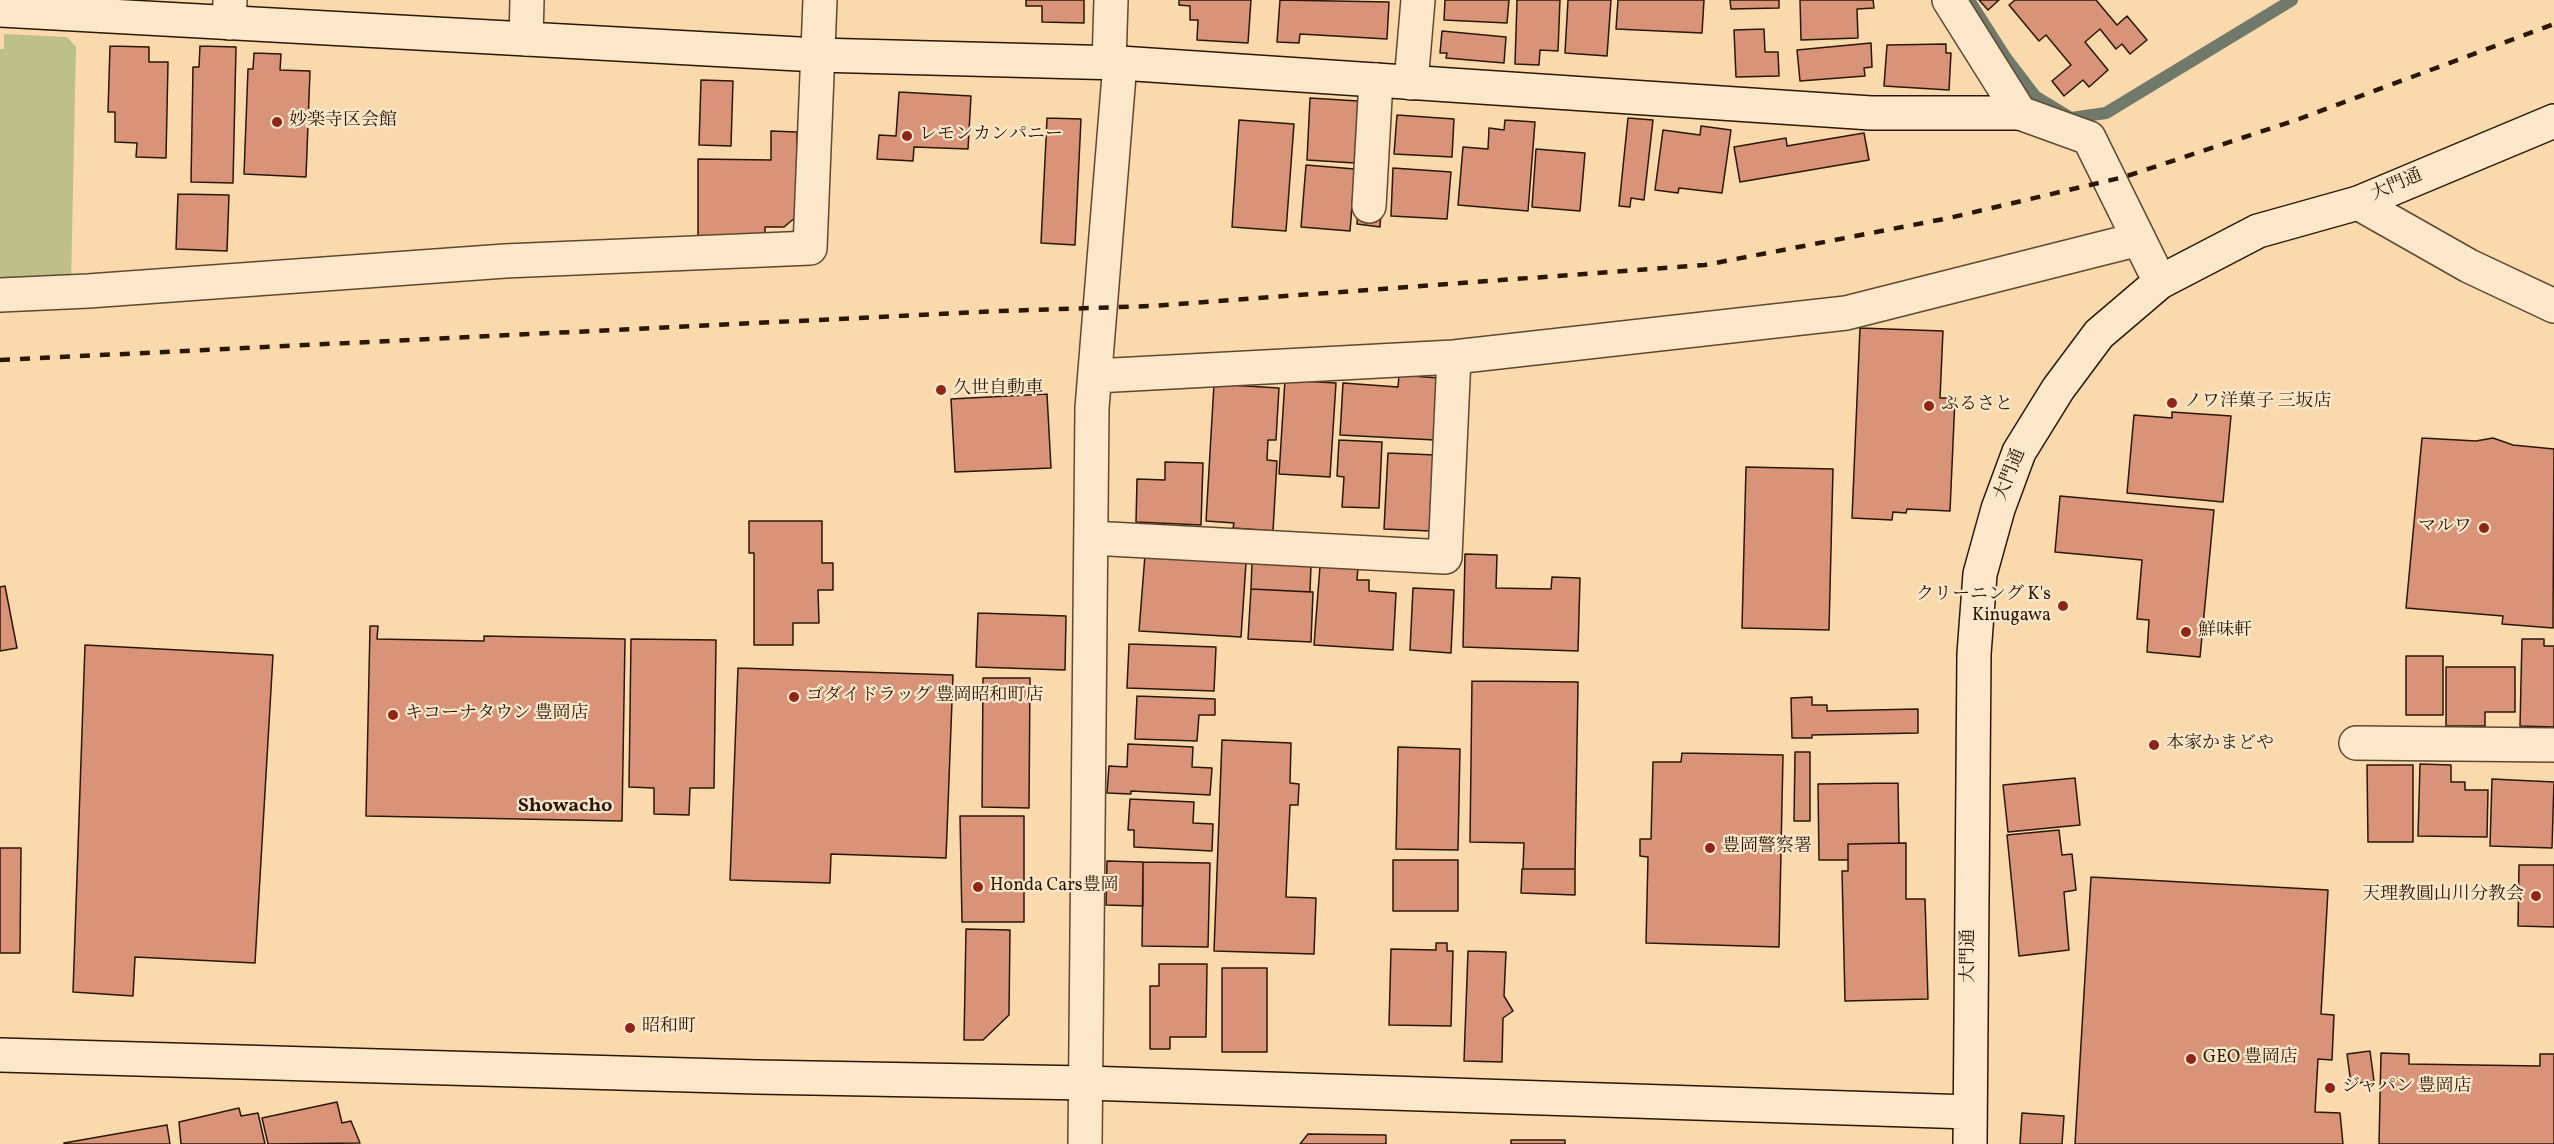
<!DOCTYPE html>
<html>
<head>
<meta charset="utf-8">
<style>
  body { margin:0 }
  canvas { display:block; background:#fadaad }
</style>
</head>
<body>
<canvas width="2554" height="1144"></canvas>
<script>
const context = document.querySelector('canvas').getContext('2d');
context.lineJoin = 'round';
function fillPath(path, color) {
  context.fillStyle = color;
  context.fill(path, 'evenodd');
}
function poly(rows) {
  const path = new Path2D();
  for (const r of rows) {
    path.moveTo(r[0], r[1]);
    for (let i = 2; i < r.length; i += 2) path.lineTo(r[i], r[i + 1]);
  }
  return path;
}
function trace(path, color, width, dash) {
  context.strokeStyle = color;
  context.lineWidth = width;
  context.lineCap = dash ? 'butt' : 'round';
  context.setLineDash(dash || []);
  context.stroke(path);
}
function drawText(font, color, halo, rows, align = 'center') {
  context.font = font + ' Vollkorn,"Noto Serif JP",serif';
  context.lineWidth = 4.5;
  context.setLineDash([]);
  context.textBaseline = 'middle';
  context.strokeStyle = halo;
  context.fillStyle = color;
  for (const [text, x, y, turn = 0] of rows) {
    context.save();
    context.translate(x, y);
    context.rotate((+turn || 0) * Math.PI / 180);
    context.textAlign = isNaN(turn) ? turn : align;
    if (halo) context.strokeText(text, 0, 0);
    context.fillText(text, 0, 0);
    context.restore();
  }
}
fillPath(poly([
  [4,34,67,37,76,47,71,285,0,288,0,49,4,49]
]), '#bec08a');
trace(poly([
  [1969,0,2006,58,2035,96,2071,118,2106,113,2292,0]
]), '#70796a', 12);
const building = poly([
  [1026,0,1084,0,1084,23,1042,22,1042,6,1026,6,1026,0],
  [1179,0,1251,0,1248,43,1197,40,1198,20,1190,20,1190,6,1179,5,1179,0],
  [1280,0,1389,2,1387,39,1300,34,1299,43,1277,42,1280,0],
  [1445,0,1509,0,1507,23,1444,20,1445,0],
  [1517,0,1560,0,1558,51,1540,50,1539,65,1515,64,1517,0],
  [1568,0,1611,0,1607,56,1565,53,1568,0],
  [1618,0,1704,0,1702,33,1616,29,1618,0],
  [1730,0,1779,0,1779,8,1731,9,1730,0],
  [1800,0,1873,0,1874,8,1857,9,1858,38,1801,40,1800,0],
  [1979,0,1999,0,1988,10,1979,0],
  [2015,0,2096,0,2117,25,2127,16,2147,40,2130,54,2122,44,2116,49,2100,29,2085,42,2108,70,2089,87,2083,80,2064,96,2052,81,2071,65,2046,35,2039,41,2009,5,2015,0],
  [1764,29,1765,52,1778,52,1779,76,1736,77,1734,30,1764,29],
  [1442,31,1506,37,1504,63,1446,58,1447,53,1440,53,1442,31],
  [1871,43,1872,67,1864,68,1865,76,1800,81,1797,50,1871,43],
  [1946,44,1946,53,1951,53,1949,90,1884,86,1887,45,1946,44],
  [110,46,149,47,149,62,168,62,166,158,136,157,137,143,115,142,115,112,108,112,110,46],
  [200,46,236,47,233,183,191,182,193,67,199,67,200,46],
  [254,53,281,54,280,70,310,71,306,177,244,174,248,69,253,69,254,53],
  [701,80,733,81,731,146,699,145,701,80],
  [899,92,971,96,968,149,914,147,913,161,877,159,879,135,896,136,899,92],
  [1310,98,1358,101,1355,163,1307,160,1310,98],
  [1397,115,1454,119,1452,157,1394,154,1397,115],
  [1047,118,1081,119,1075,245,1041,243,1047,118],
  [1628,118,1653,120,1644,200,1631,198,1630,207,1619,206,1628,118],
  [1239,120,1294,124,1286,231,1232,227,1239,120],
  [1505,120,1535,122,1528,211,1458,205,1463,147,1488,149,1489,128,1504,130,1505,120],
  [1701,126,1731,130,1722,193,1679,188,1678,193,1655,190,1663,130,1700,135,1701,126],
  [771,131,797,132,797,216,784,227,765,227,765,236,698,236,698,159,771,160,771,131],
  [1864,133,1869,160,1740,182,1734,147,1786,138,1787,146,1864,133],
  [1536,149,1585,153,1580,211,1532,207,1536,149],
  [1306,165,1355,169,1350,231,1301,227,1306,165],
  [1393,168,1451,172,1447,219,1391,216,1393,168],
  [178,194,229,195,227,251,176,249,178,194],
  [1358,210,1381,212,1380,227,1357,224,1358,210],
  [1860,328,1943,331,1940,398,1955,398,1950,511,1907,509,1906,513,1893,512,1892,520,1852,518,1860,328],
  [1399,375,1439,378,1435,440,1340,435,1343,383,1398,387,1399,375],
  [1285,380,1336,383,1330,477,1279,474,1285,380],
  [1214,384,1279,388,1276,440,1268,440,1267,460,1277,461,1273,531,1233,528,1234,523,1206,521,1214,384],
  [1047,394,1051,468,955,472,951,399,1047,394],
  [2172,412,2231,416,2223,502,2127,493,2134,415,2172,418,2172,412],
  [2422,438,2476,441,2493,438,2513,445,2554,449,2553,628,2502,624,2503,616,2406,608,2422,438],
  [1339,440,1382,442,1379,508,1342,507,1344,477,1337,476,1339,440],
  [1388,453,1435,455,1431,531,1384,529,1388,453],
  [1165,462,1203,463,1201,525,1136,522,1137,479,1165,480,1165,462],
  [1746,467,1833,469,1829,630,1742,628,1746,467],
  [2060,496,2214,510,2200,657,2147,652,2149,620,2137,619,2142,560,2055,552,2060,496],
  [749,521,822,521,822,563,833,563,833,590,818,590,819,623,793,623,793,645,754,645,754,553,749,553,749,521],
  [1465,554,1497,555,1496,588,1551,589,1552,577,1580,578,1578,651,1463,647,1465,554],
  [1145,555,1246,563,1241,637,1139,631,1145,555],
  [1252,562,1311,565,1310,592,1251,589,1252,562],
  [1320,566,1358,568,1357,580,1369,580,1369,591,1396,593,1393,650,1314,645,1320,566],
  [5,586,17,648,0,651,0,587,5,586],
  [1413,588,1454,590,1451,653,1410,650,1413,588],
  [1251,589,1313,592,1311,642,1248,639,1251,589],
  [978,613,1066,616,1065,670,976,667,978,613],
  [370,626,378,626,377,639,484,641,484,636,625,639,622,821,366,816,370,626],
  [631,639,716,640,714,788,690,788,689,815,654,814,654,788,629,787,631,639],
  [2522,639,2544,639,2544,646,2554,646,2554,727,2520,726,2522,639],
  [1129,644,1216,647,1214,691,1127,688,1129,644],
  [85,645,273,655,255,963,135,957,133,996,73,992,85,645],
  [2406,656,2443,656,2443,715,2406,715,2406,656],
  [2446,667,2515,667,2515,712,2485,712,2485,726,2446,726,2446,667],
  [738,668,953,675,946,858,831,854,830,883,730,880,738,668],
  [983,678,1030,678,1029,808,982,807,983,678],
  [1472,681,1578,682,1575,869,1523,869,1524,843,1470,842,1472,681],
  [1137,696,1215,699,1215,715,1199,715,1197,741,1135,739,1137,696],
  [1812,697,1812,705,1827,705,1827,711,1918,709,1918,733,1812,735,1812,738,1792,738,1791,698,1812,697],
  [1222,740,1291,743,1290,783,1299,784,1298,805,1290,805,1286,897,1316,898,1314,954,1214,951,1222,740],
  [1128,744,1193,747,1192,767,1212,768,1210,795,1131,791,1131,794,1107,793,1109,766,1127,767,1128,744],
  [1398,747,1460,749,1458,850,1396,849,1398,747],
  [1795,752,1810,752,1810,821,1794,821,1795,752],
  [1682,753,1783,755,1779,947,1646,943,1648,857,1640,856,1640,839,1651,839,1653,762,1681,762,1682,753],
  [2420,764,2451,765,2451,782,2465,782,2465,790,2488,790,2487,837,2418,836,2420,764],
  [2367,765,2413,765,2413,842,2368,842,2367,765],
  [2075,778,2080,825,2008,832,2003,785,2075,778],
  [2492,779,2554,782,2552,848,2490,846,2492,779],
  [1898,783,1899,843,1848,844,1848,860,1819,860,1818,784,1898,783],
  [1130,799,1194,802,1193,823,1213,824,1212,851,1134,847,1134,830,1128,830,1130,799],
  [960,816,1024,816,1024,922,962,922,960,816],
  [2059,830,2062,855,2072,854,2076,890,2064,892,2069,950,2019,956,2007,835,2059,830],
  [1906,843,1906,899,1925,899,1928,999,1845,1001,1842,871,1848,871,1848,844,1906,843],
  [0,848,21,848,20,953,0,953,0,848],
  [1393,860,1458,860,1458,911,1393,911,1393,860],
  [1107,861,1143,862,1143,906,1106,905,1107,861],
  [1143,862,1210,863,1208,947,1142,946,1143,862],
  [2519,865,2554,865,2554,927,2518,926,2519,865],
  [1522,869,1575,869,1575,895,1521,893,1522,869],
  [2091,877,2328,890,2321,1014,2334,1015,2332,1060,2318,1059,2315,1112,2340,1113,2343,1144,2075,1144,2091,877],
  [966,929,1010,930,1009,1015,983,1040,964,1040,966,929],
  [1436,943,1447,943,1447,951,1453,951,1451,1026,1389,1025,1391,949,1436,950,1436,943],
  [1468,951,1506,952,1504,996,1513,1011,1503,1018,1502,1062,1464,1061,1468,951],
  [1159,964,1207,964,1206,1037,1170,1037,1170,1049,1150,1049,1150,986,1159,986,1159,964],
  [1222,968,1267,968,1267,1052,1222,1052,1222,968],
  [2370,1051,2374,1081,2351,1084,2347,1054,2370,1051],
  [2381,1053,2409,1054,2409,1064,2540,1066,2540,1054,2554,1054,2554,1144,2379,1144,2381,1053],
  [337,1102,342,1123,351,1121,360,1143,268,1144,262,1118,337,1102],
  [239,1108,241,1116,258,1113,265,1144,181,1144,179,1122,239,1108],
  [2022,1113,2064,1116,2062,1144,2020,1144,2022,1113],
  [167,1125,170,1144,64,1144,64,1143,167,1125],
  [1308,1134,1386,1135,1386,1144,1300,1144,1308,1134],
  [1511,1140,1565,1140,1565,1144,1511,1144,1511,1140]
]);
fillPath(building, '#d99378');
trace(building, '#2b1705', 1.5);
const street = poly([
  [1949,0,2020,113,2089,138,2160,282],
  [229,23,230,0],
  [526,39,527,0],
  [1109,63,1111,0],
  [1411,83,1418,0],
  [2358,203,2469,266,2554,306],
  [1369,206,1376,80],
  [0,295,88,291,505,261,810,248,820,0],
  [1095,376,1454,357,1846,313,2139,239],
  [1091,538,1445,557,1454,357],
  [2356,743,2554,745],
  [1085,1144,1092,408,1120,63]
]);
const secondary = poly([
  [0,10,817,55,1120,63,1871,113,2020,113],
  [0,1055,757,1077,1086,1083,1969,1112],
  [1970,1144,1974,654,1980,574,1998,509,2019,452,2058,389,2099,334,2160,282,2258,231,2358,203,2554,121]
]);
trace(street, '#5f482f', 36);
trace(secondary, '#2b1705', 36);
trace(street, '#fce7ca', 33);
trace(secondary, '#fce7ca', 33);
trace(poly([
  [0,360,1001,311,1151,306,1705,265,1949,218,2124,177,2299,119,2554,24]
]), '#2b1705', 4.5, [10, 10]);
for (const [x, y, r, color] of [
  [277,122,6,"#8f2418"],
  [907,136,6,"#8f2418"],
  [941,390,6,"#8f2418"],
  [2172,403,6,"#8f2418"],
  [1929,406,6,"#8f2418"],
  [2484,528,6,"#8f2418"],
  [2063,606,6,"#8f2418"],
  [2186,632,6,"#8f2418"],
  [794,697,6,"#8f2418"],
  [393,715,6,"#8f2418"],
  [2154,745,6,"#8f2418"],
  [1710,848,6,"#8f2418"],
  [978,887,6,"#8f2418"],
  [2536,896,6,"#8f2418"],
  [630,1028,6,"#8f2418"],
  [2191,1059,6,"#8f2418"],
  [2330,1088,6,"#8f2418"]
]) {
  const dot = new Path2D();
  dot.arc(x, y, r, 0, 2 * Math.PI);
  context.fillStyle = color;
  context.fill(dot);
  trace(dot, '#fce7ca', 2);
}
drawText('18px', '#2b1705', '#fce7ca', [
  ["妙楽寺区会館",289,122],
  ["レモンカンパニー",919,136],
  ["久世自動車",953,390],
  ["ノワ洋菓子 三坂店",2184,403],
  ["ふるさと",1941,406],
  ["マルワ",2472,528,"right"],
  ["クリーニング K's",2051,596,"right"],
  ["Kinugawa",2051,617,"right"],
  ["鮮味軒",2198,632],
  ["ゴダイドラッグ 豊岡昭和町店",806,697],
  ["キコーナタウン 豊岡店",405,715],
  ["本家かまどや",2166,745],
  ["豊岡警察署",1722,848],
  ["Honda Cars豊岡",990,887],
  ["天理教圓山川分教会",2524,896,"right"],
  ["昭和町",642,1028],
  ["GEO 豊岡店",2203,1059],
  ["ジャパン 豊岡店",2342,1088]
], 'left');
drawText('18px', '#2b1705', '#fce7ca', [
  ["大門通",2397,186,-23],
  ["大門通",2011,475,-68],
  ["大門通",1970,956,-90]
]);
drawText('bold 20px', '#2b1705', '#fce7ca', [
  ["Showacho",565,807]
]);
</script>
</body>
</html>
